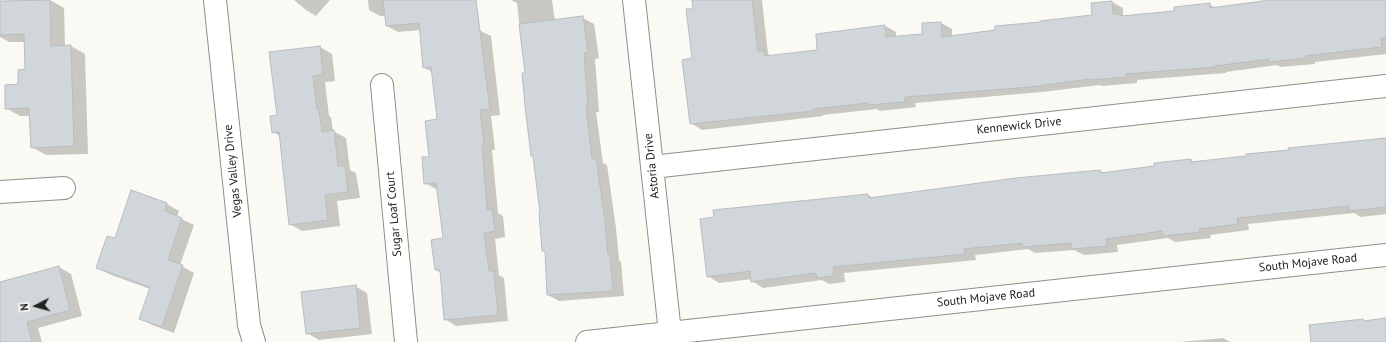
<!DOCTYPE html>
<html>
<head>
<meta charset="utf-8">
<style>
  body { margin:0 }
  #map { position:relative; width:1386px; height:342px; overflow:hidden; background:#faf9f3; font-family:"PT Sans",sans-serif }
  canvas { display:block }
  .north { position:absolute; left:16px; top:286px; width:40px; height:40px; -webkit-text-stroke:3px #fff; paint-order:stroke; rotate:264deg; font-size:11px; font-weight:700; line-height:16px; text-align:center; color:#222220 }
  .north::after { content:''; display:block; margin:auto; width:14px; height:18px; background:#222220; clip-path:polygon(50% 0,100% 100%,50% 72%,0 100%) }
</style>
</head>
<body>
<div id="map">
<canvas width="1386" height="342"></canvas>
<div class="north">N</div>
</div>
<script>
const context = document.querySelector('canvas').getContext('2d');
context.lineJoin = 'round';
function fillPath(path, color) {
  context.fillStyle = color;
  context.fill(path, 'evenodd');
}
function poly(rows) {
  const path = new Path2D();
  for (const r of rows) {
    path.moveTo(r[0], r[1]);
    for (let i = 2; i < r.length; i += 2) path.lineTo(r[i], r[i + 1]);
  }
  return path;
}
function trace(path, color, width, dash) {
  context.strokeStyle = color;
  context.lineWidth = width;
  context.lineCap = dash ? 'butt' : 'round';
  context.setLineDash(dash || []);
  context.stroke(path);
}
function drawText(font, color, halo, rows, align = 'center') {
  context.font = font + ' "PT Sans",sans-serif';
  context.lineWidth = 3;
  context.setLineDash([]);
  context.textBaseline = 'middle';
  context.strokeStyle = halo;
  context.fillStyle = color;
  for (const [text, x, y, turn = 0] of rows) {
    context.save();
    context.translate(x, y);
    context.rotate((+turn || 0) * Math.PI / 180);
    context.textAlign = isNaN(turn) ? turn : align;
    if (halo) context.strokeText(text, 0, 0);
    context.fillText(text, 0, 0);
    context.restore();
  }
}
fillPath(poly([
  [50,0,64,8,65,46,71,46,85,54,88,154,46,155,32,147,30,116,20,116,6,108,26,70,25,42,9,42,0,37,0,2],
  [294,0,330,0,316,16,306,10],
  [368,0,463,0,479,30,491,36,500,115,491,116,495,150,492,150,498,213,503,216,505,237,495,239,499,275,504,278,508,321,456,326,445,319,441,273,436,270,444,239,438,189,436,189,425,183,438,120,433,72,424,68,420,30,398,32,387,26,386,16,380,16,369,10],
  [511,0,552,0,555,21,583,18,594,24,599,58,595,59,599,112,596,112,603,163,607,165,616,228,619,260,621,262,624,296,559,301,548,295,546,252,543,251,541,214,517,3],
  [693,0,762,0,768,54,771,56,818,51,885,26,896,32,896,37,924,35,941,23,952,29,952,36,1094,16,1112,2,1123,8,1123,16,1175,12,1209,4,1216,8,1264,2,1264,0,1386,0,1386,54,1315,62,1315,64,1281,67,1277,65,1226,72,1226,73,1137,80,1137,83,1102,86,1100,85,1042,92,915,103,916,107,880,111,877,109,823,115,823,116,702,130,691,123,694,9],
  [320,47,332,54,335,81,325,82,329,116,331,117,333,131,346,138,350,170,356,173,360,198,337,201,340,226,302,231,290,224,280,136,273,132,278,116],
  [1386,138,1386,214,1361,217,1354,213,1248,224,1249,230,1210,235,1211,238,1175,242,1168,238,1117,245,1118,252,1084,255,1074,250,1035,253,1028,249,975,255,976,260,844,273,845,282,829,284,822,280,763,288,752,281,752,279,719,283,708,276,868,195,873,198,1100,171,1105,173,1156,167,1191,160,1196,163],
  [132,192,167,204,179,211,177,217,194,225,180,265,194,273,174,333,152,325,140,318,150,289,109,274,98,268,115,239],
  [59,267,71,274,82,316,38,328,42,342,0,342,0,283],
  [355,286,367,293,372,334,319,340,307,333],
  [1223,338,1230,342,1180,342]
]), '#0003');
const building = poly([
  [50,0,51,46,71,45,74,146,31,148,29,108,5,109,5,85,18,84,18,70,25,69,24,34,0,35,0,1,50,0],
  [383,0,476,0,490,109,480,110,484,144,482,145,487,210,492,209,495,231,484,233,489,271,494,271,498,315,444,320,440,270,435,270,431,240,443,238,436,183,424,184,422,157,429,157,425,121,437,119,431,67,423,68,419,23,386,26,383,0],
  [692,0,752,0,758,52,764,51,765,56,817,50,816,34,885,25,886,37,922,34,922,23,941,22,942,37,995,30,995,26,1040,22,1040,21,1092,15,1091,3,1112,1,1113,14,1121,14,1121,16,1174,11,1174,7,1210,3,1210,8,1263,1,1263,0,1386,0,1386,37,1381,38,1382,47,1305,56,1305,58,1269,62,1269,59,1215,66,1216,67,1126,74,1126,77,1090,80,1090,79,1030,87,905,97,905,102,868,105,868,103,813,109,813,111,690,124,682,60,692,58,686,9,693,9,692,0],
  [583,16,588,52,584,53,588,106,586,106,592,159,596,158,605,221,608,254,610,254,613,291,547,295,545,251,542,251,539,213,540,213,533,156,531,156,525,106,522,73,525,73,519,24,583,16],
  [320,46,323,74,313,76,317,110,319,109,322,132,334,130,338,166,345,166,348,192,325,195,328,220,289,225,279,132,272,133,270,116,277,115,269,52,320,46],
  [1386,138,1386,207,1349,211,1348,206,1237,218,1238,224,1199,229,1200,232,1163,236,1162,231,1106,239,1107,246,1072,249,1071,243,1023,247,1022,243,964,249,965,254,833,267,834,276,817,278,816,273,751,282,750,271,707,277,700,219,714,217,713,210,868,194,869,198,1016,178,1100,170,1101,173,1154,166,1154,163,1191,159,1191,162,1246,156,1246,154,1289,150,1288,148,1386,138],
  [131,190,167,203,165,211,182,218,168,260,183,265,162,327,139,319,150,287,96,268,107,236,115,238,131,190],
  [59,266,70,310,27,322,32,342,0,342,0,282,59,266],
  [356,285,360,328,306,334,301,292,356,285],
  [1386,318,1386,342,1311,342,1309,325,1363,319,1364,321,1386,318]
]);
fillPath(building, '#d1d6da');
trace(building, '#b8bdc1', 1);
const minor = poly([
  [215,0,249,325,254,342],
  [634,0,670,333],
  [382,85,406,342],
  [652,167,1386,86],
  [0,192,64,188],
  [587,342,1386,255]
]);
trace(minor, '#908e89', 24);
trace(minor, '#fff', 22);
drawText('12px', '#222220', '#fff', [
  ["Kennewick Drive",1019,126,-6],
  ["Astoria Drive",652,166,-96],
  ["Vegas Valley Drive",233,171,-96],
  ["Sugar Loaf Court",394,214,-95],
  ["South Mojave Road",1308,263,-6],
  ["South Mojave Road",986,298,-6]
]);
</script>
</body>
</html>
